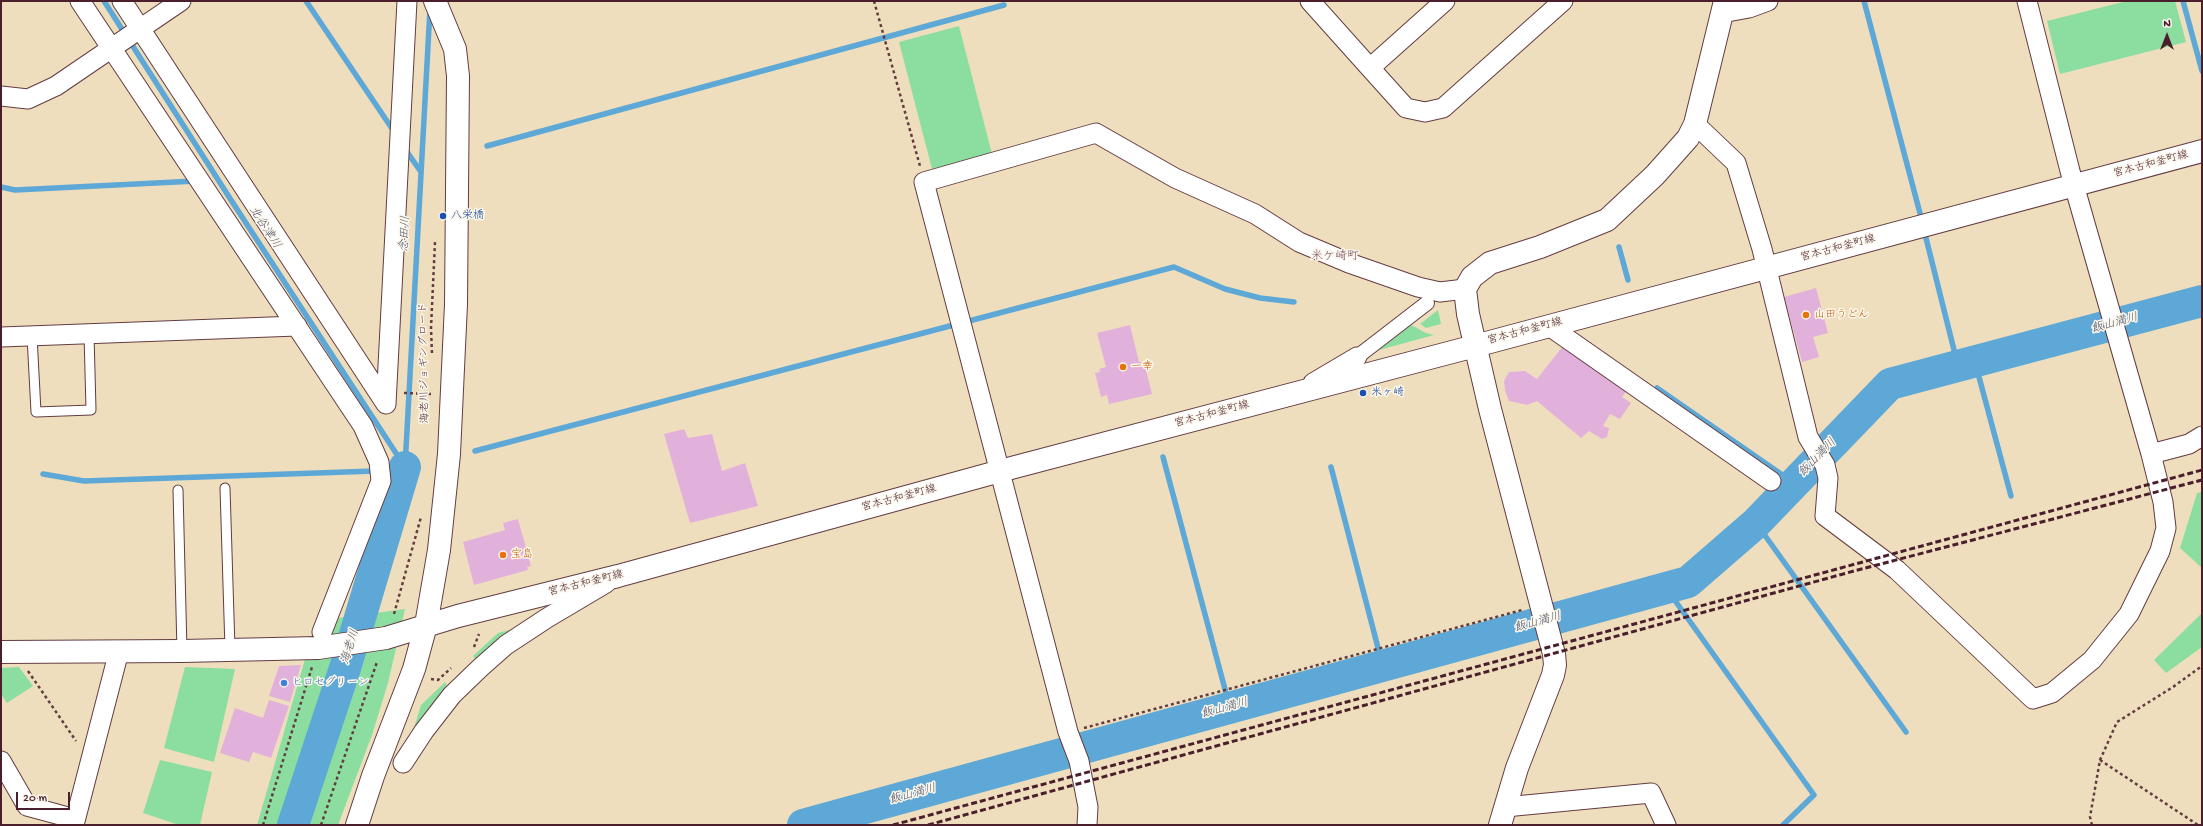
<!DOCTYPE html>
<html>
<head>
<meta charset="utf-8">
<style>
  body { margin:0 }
  #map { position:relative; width:2203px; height:826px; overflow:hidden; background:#efdebd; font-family:"Gochi Hand",sans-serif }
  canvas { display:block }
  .frame { position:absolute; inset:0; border:2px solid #4a1f2b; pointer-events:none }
  .north { position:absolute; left:2147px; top:16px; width:40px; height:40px; -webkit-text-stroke:3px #fbf7ec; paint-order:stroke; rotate:0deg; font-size:11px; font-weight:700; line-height:16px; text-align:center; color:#4a1f2b }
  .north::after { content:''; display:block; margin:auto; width:14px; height:18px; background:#4a1f2b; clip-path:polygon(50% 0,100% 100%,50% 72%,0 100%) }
  .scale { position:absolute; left:16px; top:792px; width:54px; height:18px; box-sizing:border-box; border:2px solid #4a1f2b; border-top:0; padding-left:5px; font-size:12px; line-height:14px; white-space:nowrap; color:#4a1f2b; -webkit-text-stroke:3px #fbf7ec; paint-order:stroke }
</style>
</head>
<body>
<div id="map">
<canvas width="2203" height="826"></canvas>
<div class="frame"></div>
<div class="north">N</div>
<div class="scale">20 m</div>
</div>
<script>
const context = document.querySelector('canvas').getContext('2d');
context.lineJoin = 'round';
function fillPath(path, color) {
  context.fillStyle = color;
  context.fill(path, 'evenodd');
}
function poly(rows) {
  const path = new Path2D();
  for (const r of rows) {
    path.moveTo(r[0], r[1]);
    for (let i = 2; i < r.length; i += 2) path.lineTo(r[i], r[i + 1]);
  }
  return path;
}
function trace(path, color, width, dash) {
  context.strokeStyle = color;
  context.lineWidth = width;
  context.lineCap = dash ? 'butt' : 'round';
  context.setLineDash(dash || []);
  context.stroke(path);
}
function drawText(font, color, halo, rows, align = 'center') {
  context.font = font + ' "Gochi Hand","Klee One",sans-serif';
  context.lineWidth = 3;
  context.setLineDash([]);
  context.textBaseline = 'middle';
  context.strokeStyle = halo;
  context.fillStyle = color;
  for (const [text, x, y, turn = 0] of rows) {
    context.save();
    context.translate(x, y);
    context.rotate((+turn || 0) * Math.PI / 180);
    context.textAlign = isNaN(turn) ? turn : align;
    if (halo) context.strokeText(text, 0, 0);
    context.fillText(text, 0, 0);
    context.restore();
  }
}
fillPath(poly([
  [2127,1,2175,1,2186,42,2060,74,2047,21],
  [959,26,992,154,932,169,899,42],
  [1438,310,1441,324,1426,328,1420,324],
  [1411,325,1426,333,1434,335,1379,350],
  [2202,492,2202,568,2180,548,2197,493],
  [405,609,388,683,372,735,338,825,257,825,316,621],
  [2202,613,2202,647,2166,673,2154,660],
  [520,627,478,664,473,656,498,633],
  [19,667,33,686,7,703,1,694,1,668],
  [185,667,235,669,214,762,164,748],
  [445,682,450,692,409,744,421,705],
  [160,760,212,772,200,825,179,825,143,813]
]), '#8bde9f');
trace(poly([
  [104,1,231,200,405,467],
  [306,1,395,133],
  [1864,1,1922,221],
  [2183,1,2202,71],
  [487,146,1004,5],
  [405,149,421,172],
  [1,187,15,190,196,181],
  [1924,230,1958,366],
  [1619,247,1628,280],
  [1975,362,2011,496],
  [1657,388,1794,483],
  [475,451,1174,267,1225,289,1260,298,1294,302],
  [1163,457,1230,708],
  [405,467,430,9],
  [1331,467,1383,667],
  [43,474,84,481,404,470],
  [1756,523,1906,732],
  [1666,588,1814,795,1783,825]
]), '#5da8d6', 5.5);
trace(poly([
  [293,825,345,668,405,467],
  [803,825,1688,582,1756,523,1890,384,2202,301]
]), '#5da8d6', 32);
fillPath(poly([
  [1816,288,1828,333,1813,337,1819,357,1802,362,1784,297],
  [1130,325,1139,362,1144,362,1152,394,1109,404,1107,395,1101,397,1095,373,1100,372,1099,369,1106,367,1097,333],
  [1563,346,1628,389,1622,397,1631,403,1620,419,1610,414,1603,426,1609,428,1607,437,1602,439,1589,431,1581,438,1537,401,1527,405,1509,401,1505,390,1504,381,1509,372,1525,371,1537,379],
  [684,429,688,438,712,434,722,471,745,463,758,506,690,523,664,434],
  [518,519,531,566,527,567,528,570,474,585,463,542,505,530,503,523],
  [301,665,290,702,269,696,279,666],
  [269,700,289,706,271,758,253,752,249,762,220,753,235,708,263,718]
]), '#e2b1db');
const service = poly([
  [32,336,36,412,91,410,89,334],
  [225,488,230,649],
  [178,490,182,651]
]);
const pedestrian = poly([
  [1357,357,1427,303]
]);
const minor = poly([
  [80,1,363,426,379,462,381,481,322,632],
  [122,1,386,404,407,1],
  [1310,1,1370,68,1445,1],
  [1722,13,1749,8,1768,1],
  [1370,68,1406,108,1425,112,1443,108,1563,1],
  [1,96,28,99,56,86,181,1],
  [1695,124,1736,163,1762,249,1808,437,1825,465,1828,478,1825,516,1897,570,2033,699,2052,693,2092,660,2129,614,2160,551,2166,528,2163,502,2151,454,2070,171,2027,1],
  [1549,326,1771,481],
  [1,337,297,326],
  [1313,383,1357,357],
  [2151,454,2189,444,2202,436],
  [1,761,27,806,75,819],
  [403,763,424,731,452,695,480,668,506,645,547,618,606,583],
  [1505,807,1651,793,1666,825],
  [74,825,119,651],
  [1087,825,1088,807,1079,761,1068,732,924,182,1096,133,1175,178,1255,214,1299,242,1349,263,1418,287,1440,292,1465,289]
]);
const tertiary = poly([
  [1,652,182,651,318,648,386,638,458,616,618,576,1015,467,1475,346,2202,151],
  [357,825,373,776,414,669,426,625,439,550,449,454,456,304,458,76,455,49,435,1],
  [1500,825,1517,768,1553,675,1555,665,1554,654,1490,409,1468,314,1465,289,1472,277,1490,263,1540,247,1607,220,1655,175,1688,138,1695,124,1725,1]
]);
trace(service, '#633c41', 11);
trace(pedestrian, '#633c41', 16);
trace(minor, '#633c41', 21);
trace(tertiary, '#633c41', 24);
trace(poly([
  [874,1,920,166],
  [432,353,431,328,435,242],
  [404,393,433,394],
  [394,614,421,517],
  [474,647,479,634],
  [28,671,76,741],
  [431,679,438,680,451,668],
  [1084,728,1522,610],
  [2100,760,2198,825],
  [263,825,312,667],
  [321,825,377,662],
  [2092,825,2090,817,2100,760,2117,722,2173,687,2202,666]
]), '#633c41', 2.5, [3, 3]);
trace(service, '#fff', 9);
trace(pedestrian, '#fff', 14);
trace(minor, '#fff', 19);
trace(tertiary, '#fff', 22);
trace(poly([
  [893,825,2202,470],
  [928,825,1854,571,2202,480]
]), '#4a1f2b', 3, [6, 3]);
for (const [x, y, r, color] of [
  [443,216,4,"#1a4fb4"],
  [1806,315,4,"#e8710a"],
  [1123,367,4,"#e8710a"],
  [1363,393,4,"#1a4fb4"],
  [503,555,4,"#e8710a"],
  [284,683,4,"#3f7fe0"]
]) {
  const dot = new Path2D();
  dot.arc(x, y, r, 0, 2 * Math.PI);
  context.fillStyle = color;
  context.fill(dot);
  trace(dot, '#fbf7ec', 1.5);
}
drawText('11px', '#4a1f2b', '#fbf7ec', [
  ["宮本古和釜町線",2151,165,-15],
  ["宮本古和釜町線",1838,249,-15],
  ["宮本古和釜町線",1525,332,-15],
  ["海老川ジョギングロード",425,363,-91],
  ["宮本古和釜町線",1212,415,-15],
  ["宮本古和釜町線",899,499,-15],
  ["宮本古和釜町線",586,584,-14]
]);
drawText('11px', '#164399', '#fbf7ec', [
  ["八栄橋",451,216],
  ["米ヶ崎",1371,393]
], 'left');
drawText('11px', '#c56008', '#fbf7ec', [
  ["山田うどん",1814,315],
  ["一幸",1131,367],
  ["宝島",511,555]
], 'left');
drawText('11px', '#366cbe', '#fbf7ec', [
  ["ヒロセグリーン",292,683]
], 'left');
drawText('italic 12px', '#52566f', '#fbf7ec', [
  ["北谷津川",264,228,57],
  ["念田川",406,234,-87],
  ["飯山満川",2115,324,-15],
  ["飯山満川",1818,458,-46],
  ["飯山満川",1538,623,-15],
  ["海老川",351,647,-73],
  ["飯山満川",1225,709,-15],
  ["飯山満川",913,795,-15]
]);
drawText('12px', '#7f5269', '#fbf7ec', [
  ["米ケ崎町",1335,257]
]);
</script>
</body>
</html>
